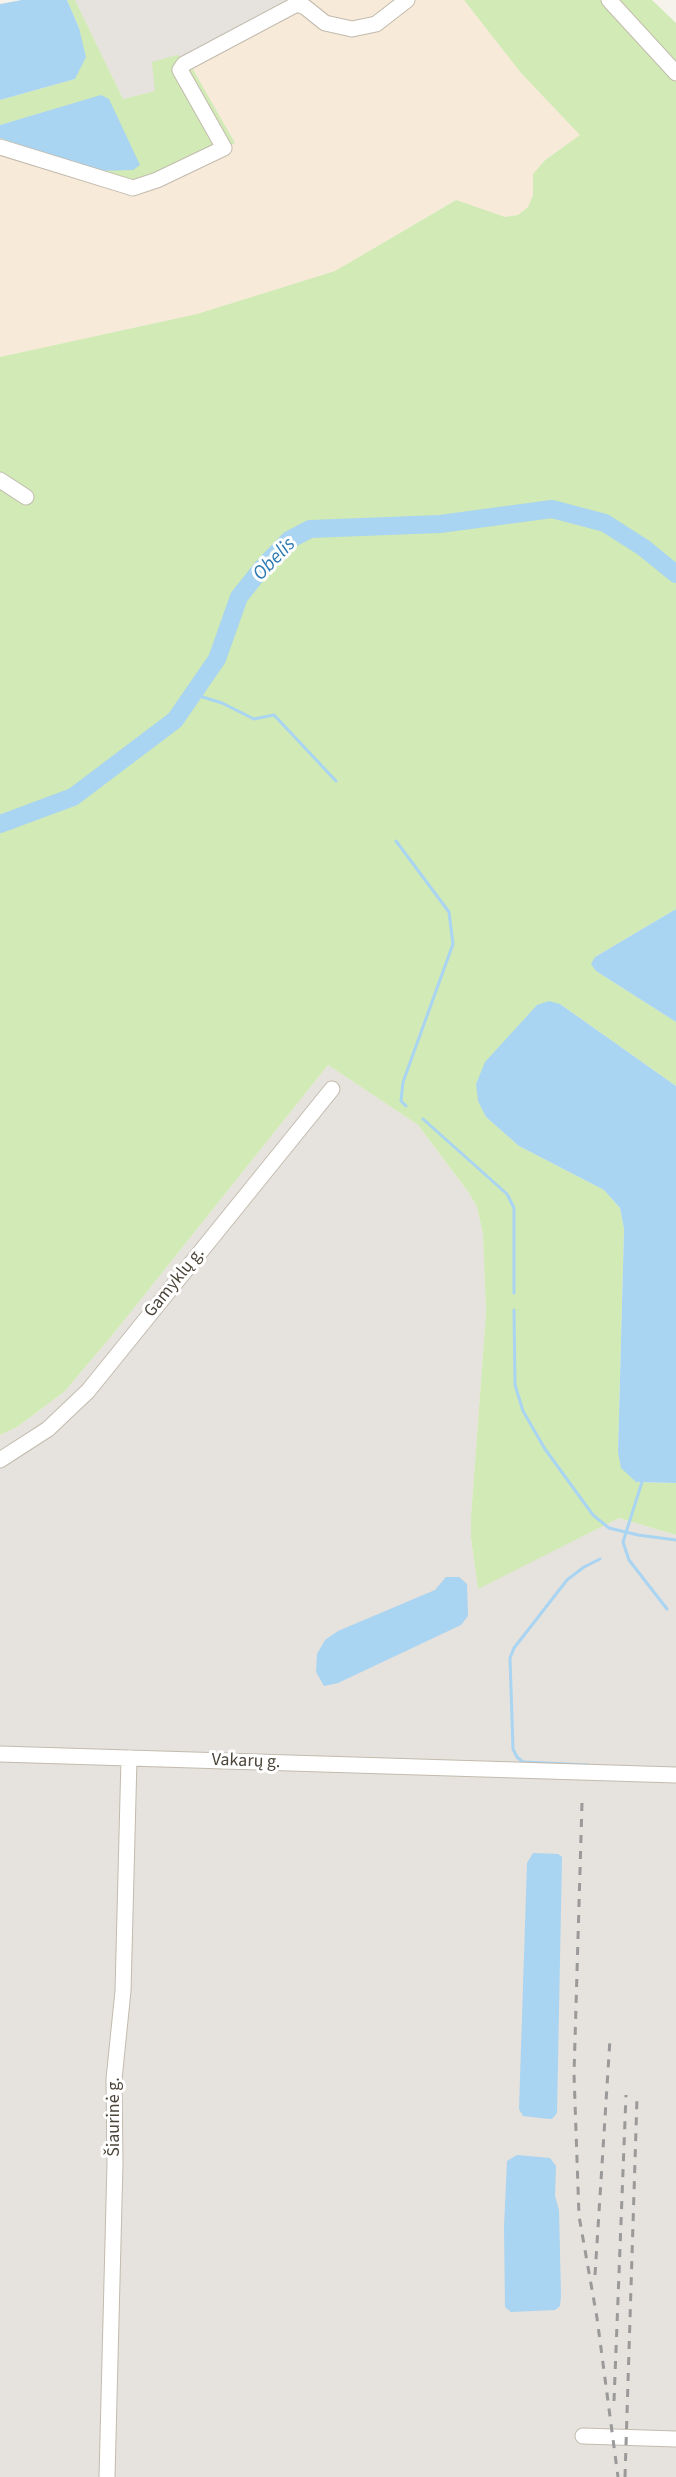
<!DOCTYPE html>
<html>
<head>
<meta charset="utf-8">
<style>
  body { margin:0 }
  canvas { display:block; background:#f6f3ec }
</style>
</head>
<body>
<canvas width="676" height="2477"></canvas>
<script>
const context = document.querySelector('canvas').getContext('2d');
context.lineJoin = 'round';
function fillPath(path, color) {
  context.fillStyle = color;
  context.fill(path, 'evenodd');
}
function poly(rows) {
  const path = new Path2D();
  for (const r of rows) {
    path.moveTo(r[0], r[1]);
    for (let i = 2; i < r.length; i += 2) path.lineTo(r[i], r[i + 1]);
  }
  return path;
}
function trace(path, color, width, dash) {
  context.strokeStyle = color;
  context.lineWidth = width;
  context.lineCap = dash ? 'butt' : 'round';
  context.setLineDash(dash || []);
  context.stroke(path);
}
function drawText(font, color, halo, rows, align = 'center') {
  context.font = font + ' "Source Sans 3",sans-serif';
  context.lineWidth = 6;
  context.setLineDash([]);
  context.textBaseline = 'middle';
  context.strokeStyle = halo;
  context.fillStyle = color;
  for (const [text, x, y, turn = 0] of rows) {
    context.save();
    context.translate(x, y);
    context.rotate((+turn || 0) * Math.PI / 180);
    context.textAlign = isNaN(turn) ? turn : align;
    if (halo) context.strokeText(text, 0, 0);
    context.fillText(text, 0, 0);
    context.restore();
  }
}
fillPath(poly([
  [295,0,464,0,521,73,581,135,545,159,533,174,533,195,528,207,518,215,505,217,455,200,335,271,197,314,0,357,0,147,157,180,235,143,187,59]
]), '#f7ead8');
fillPath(poly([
  [75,0,295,0,155,91,123,99],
  [328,1065,418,1125,469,1193,477,1207,483,1234,486,1313,471,1517,471,1538,478,1588,619,1518,676,1535,676,2477,0,2477,0,1435,17,1427,64,1392,114,1333]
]), '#e6e2dd');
fillPath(poly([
  [67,0,75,0,123,99,155,91,152,62,177,55,187,59,235,143,157,180,133,188,0,147,0,138,3,140,101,96,0,125,0,100,75,79,79,28],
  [464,0,652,0,676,23,676,909,595,957,596,971,676,1022,676,1086,560,1004,537,1005,486,1062,476,1084,486,1117,519,1146,604,1190,620,1208,624,1229,618,1452,636,1482,676,1483,676,1535,619,1518,478,1589,471,1538,471,1517,486,1313,483,1234,477,1207,469,1193,418,1125,328,1065,114,1333,64,1392,17,1427,0,1435,0,357,197,314,335,271,456,200,505,217,518,215,528,207,533,195,533,174,545,160,580,135,521,73]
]), '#d2eab5');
fillPath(poly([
  [22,0,67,0,79,28,86,57,75,79,0,100,0,4],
  [101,95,109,99,140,165,133,170,95,171,0,138,0,125],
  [676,909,676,1022,596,971,591,964,595,957],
  [549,1001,560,1004,676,1086,676,1483,636,1482,621,1468,618,1452,624,1229,620,1208,604,1190,519,1146,486,1117,478,1101,476,1084,485,1062,537,1005],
  [446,1577,459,1577,467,1584,468,1616,461,1625,338,1683,324,1686,316,1672,317,1654,325,1640,338,1631,435,1590],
  [533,1853,558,1854,562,1857,557,2113,552,2119,549,2119,523,2116,519,2109,527,1863],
  [517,2155,550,2158,556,2166,555,2196,559,2210,561,2296,560,2306,555,2310,511,2312,505,2307,504,2227,507,2161]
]), '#a9d4f2');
trace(poly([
  [193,694,222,703,254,719,274,715,336,781],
  [396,841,449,912,453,944,403,1082,401,1101,406,1106],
  [423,1119,507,1194,514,1208,514,1293],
  [514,1310,515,1385,523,1411,545,1449,593,1515,609,1528,638,1535,676,1540],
  [642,1482,623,1542,629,1560,667,1609],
  [589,1765,523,1762,517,1757,513,1749,510,1658,514,1648,567,1580,584,1567,600,1559]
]), '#a9d4f2', 3);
trace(poly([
  [0,824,73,797,175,720,217,659,239,597,262,568,289,540,310,529,440,524,552,509,605,523,644,548,676,574]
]), '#a9d4f2', 18);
const minor = poly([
  [609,0,676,73],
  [0,147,133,188,157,180,224,148,180,70,184,64,297,4,305,7,325,23,352,29,376,24,407,0],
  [0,480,26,497],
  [0,1460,48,1429,88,1391,332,1089],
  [0,1754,676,1775],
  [583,2436,676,2439],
  [107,2477,115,2163,114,2079,123,1991,129,1758]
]);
trace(minor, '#c2bbae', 17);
trace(minor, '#fff', 15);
trace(poly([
  [582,1803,574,2074,579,2216,597,2318,618,2477],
  [595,2275,610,2039],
  [614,2401,626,2095],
  [625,2477,637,2098]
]), '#9a9a9a', 3, [8, 8]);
drawText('18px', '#4b4439', '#fff', [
  ["Gamyklų g.",175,1283,-51],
  ["Vakarų g.",246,1762,2],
  ["Šiaurinė g.",115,2117,-90]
]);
drawText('italic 20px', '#2e7ab2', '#fff', [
  ["Obelis",275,560,-46]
]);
</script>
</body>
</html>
